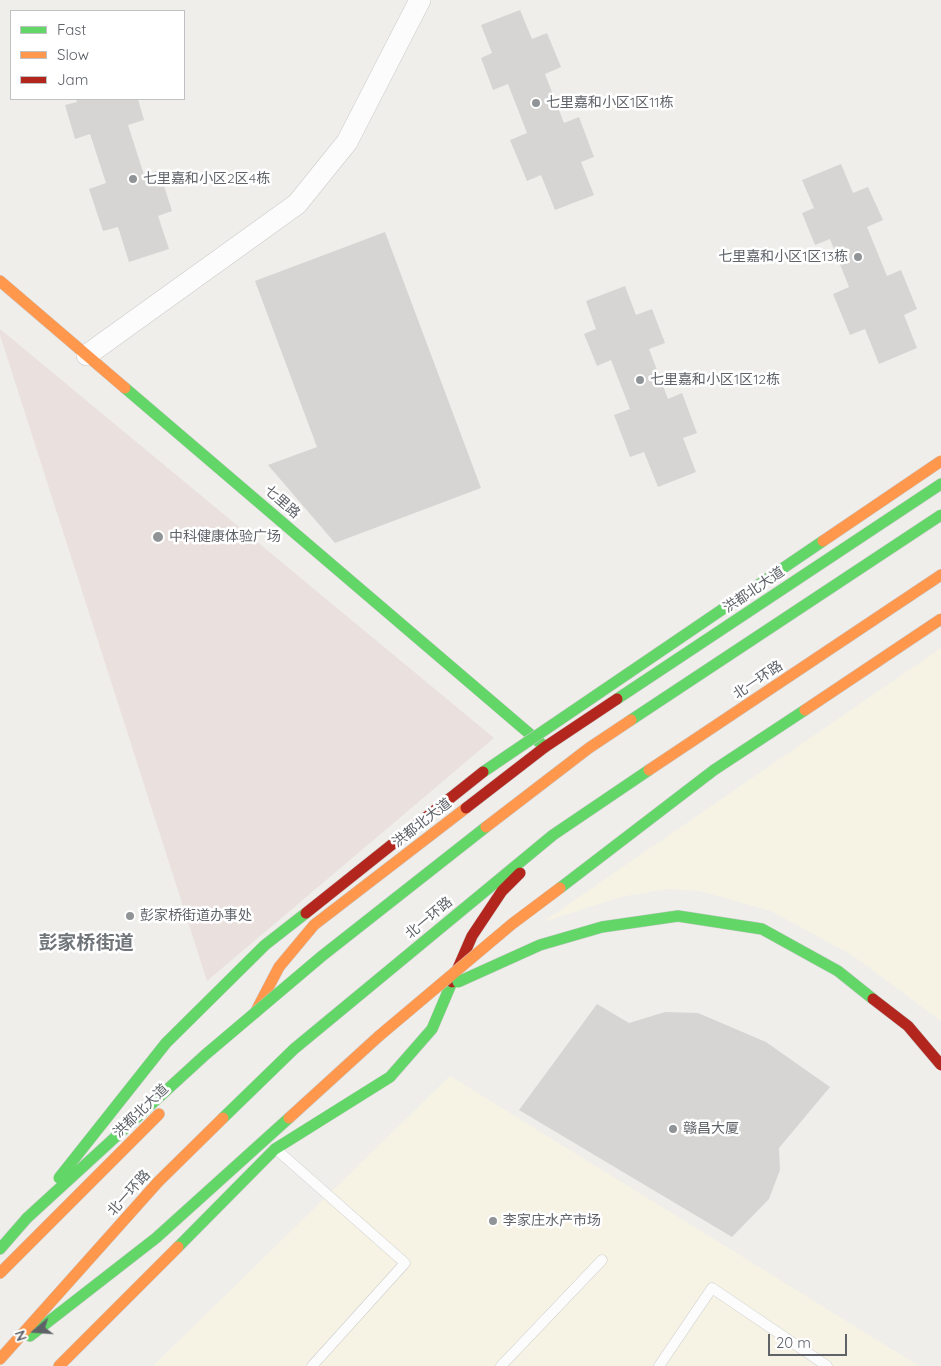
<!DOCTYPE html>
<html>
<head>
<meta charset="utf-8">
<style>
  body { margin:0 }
  #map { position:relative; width:941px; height:1366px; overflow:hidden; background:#efeeea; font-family:Quicksand,sans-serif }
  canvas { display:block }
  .legend { position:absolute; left:10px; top:10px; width:175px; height:90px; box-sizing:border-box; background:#fff; border:1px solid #bfc1c3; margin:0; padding:6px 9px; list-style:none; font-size:15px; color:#5f6368 }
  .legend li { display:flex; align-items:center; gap:10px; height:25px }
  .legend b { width:25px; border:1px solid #bfc1c3 }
  .north { position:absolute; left:10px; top:1306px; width:50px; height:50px; -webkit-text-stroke:4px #fff; paint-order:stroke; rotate:252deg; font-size:14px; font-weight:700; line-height:20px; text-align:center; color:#5f6368 }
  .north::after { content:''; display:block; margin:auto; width:18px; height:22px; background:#5f6368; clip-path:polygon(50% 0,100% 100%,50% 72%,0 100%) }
  .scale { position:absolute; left:768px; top:1334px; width:79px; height:22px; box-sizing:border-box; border:2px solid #5f6368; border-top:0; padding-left:6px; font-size:15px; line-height:18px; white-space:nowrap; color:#5f6368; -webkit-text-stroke:4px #fff; paint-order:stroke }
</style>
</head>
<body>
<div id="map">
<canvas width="941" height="1366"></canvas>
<ul class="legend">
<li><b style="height:6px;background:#63d668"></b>Fast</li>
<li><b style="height:6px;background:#ff974d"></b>Slow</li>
<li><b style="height:6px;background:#b3261e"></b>Jam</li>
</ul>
<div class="north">N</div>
<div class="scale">20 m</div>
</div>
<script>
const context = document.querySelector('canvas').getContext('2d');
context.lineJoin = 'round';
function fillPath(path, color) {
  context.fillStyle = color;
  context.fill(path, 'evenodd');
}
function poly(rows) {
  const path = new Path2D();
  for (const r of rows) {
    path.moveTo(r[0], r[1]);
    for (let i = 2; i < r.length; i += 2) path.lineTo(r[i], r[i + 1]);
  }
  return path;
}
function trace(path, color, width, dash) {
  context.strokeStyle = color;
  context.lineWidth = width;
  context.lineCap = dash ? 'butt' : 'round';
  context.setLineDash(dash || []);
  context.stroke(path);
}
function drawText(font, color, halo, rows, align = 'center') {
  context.font = font + ' Quicksand,"Noto Sans SC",sans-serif';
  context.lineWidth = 5;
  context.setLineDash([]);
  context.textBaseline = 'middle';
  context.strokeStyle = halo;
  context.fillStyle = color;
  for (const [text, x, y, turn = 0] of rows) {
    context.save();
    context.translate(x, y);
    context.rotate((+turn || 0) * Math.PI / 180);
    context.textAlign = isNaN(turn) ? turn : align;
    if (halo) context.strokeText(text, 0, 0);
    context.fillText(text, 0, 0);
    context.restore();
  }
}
fillPath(poly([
  [941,648,941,1021,852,955,771,911,700,891,666,889,620,897,543,922],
  [450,1076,919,1366,153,1366]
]), '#f7f3e4');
fillPath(poly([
  [0,329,494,738,207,981,0,335]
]), '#eae0de');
fillPath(poly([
  [520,10,532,39,547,33,561,67,545,74,564,123,579,117,594,157,581,162,594,195,555,210,541,175,527,181,510,140,527,133,508,84,493,90,481,58,492,53,481,25],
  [76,99,138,99,144,120,128,125,144,175,159,170,172,211,158,216,169,249,129,262,118,227,103,231,89,189,106,183,90,134,75,139,65,105,77,102],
  [841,164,853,193,868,187,883,220,867,227,887,276,901,270,917,309,904,315,917,348,879,364,865,329,850,335,833,294,849,287,830,239,815,245,802,213,814,208,802,180],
  [385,232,481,488,335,543,268,465,317,447,255,281],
  [625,286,636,315,652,309,665,343,649,349,668,399,682,393,697,433,683,438,696,472,658,487,644,452,630,457,614,415,630,409,611,360,597,366,584,334,596,329,586,301],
  [597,1004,629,1023,665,1012,698,1013,766,1042,830,1087,779,1148,780,1170,769,1199,732,1237,519,1110]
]), '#d6d5d3');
const lane = poly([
  [277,1150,405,1263,312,1366],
  [501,1366,602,1260],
  [659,1366,712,1288,827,1366]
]);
const street = poly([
  [87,355,297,204,347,142,420,0]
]);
const fast = poly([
  [125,388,545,747],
  [617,699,941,484],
  [223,1118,294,1049,553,835,649,770],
  [178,1247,275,1149,390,1077,432,1029,452,982],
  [0,1249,27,1218],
  [30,1336,156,1238,289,1118]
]);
const slow = poly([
  [0,281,125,388],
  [649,770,941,575],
  [255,1013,279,967,314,925,466,808],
  [289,1118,379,1036],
  [0,1273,159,1114],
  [0,1359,158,1182,223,1118],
  [59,1366,178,1247]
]);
const jam = poly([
  [466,808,545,747,617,699],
  [452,982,472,936,502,891,520,873]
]);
trace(lane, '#cbcccc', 11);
trace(street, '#cbcccc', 22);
trace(fast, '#cacacb', 12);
trace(slow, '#cacacb', 12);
trace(jam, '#cacacb', 12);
trace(lane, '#fdfcfc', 10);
trace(street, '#fdfcfc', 21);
trace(fast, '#63d668', 11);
trace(slow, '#ff974d', 11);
trace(jam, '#b3261e', 11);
const fastBridge = poly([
  [631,720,941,515],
  [483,772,823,541],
  [560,888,714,770,805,710],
  [458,982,540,945,602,927,678,916,762,929,838,971,873,999],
  [59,1178,166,1043,265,945,306,913],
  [27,1218,205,1055,322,956,486,827]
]);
const slowBridge = poly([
  [823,541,941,461],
  [805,710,941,619],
  [486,827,589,748,631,720],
  [379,1036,512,924,560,888]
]);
const jamBridge = poly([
  [306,913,483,772],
  [873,999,908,1026,941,1065]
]);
trace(fastBridge, '#cacacb', 12, []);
trace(slowBridge, '#cacacb', 12, []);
trace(jamBridge, '#cacacb', 12, []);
trace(fastBridge, '#63d668', 11);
trace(slowBridge, '#ff974d', 11);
trace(jamBridge, '#b3261e', 11);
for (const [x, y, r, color] of [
  [536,103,5,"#919496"],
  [133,179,5,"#919496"],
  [858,257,5,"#919496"],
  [640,380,5,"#919496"],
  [158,537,6,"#919496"],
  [130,916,5,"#919496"],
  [673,1129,5,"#919496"],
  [493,1221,5,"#919496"]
]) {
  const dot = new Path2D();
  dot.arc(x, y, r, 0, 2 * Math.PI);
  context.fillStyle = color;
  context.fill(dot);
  trace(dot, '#fff', 2);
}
drawText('14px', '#5f6368', '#fff', [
  ["七里嘉和小区1区11栋",546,103],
  ["七里嘉和小区2区4栋",143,179],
  ["七里嘉和小区1区13栋",848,257,"right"],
  ["七里嘉和小区1区12栋",650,380],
  ["中科健康体验广场",169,537],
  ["彭家桥街道办事处",140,916],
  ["赣昌大厦",683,1129],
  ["李家庄水产市场",503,1221]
], 'left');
drawText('14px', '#5f6368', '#fff', [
  ["七里路",282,502,41],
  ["洪都北大道",754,590,-34],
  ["北一环路",758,680,-34],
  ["洪都北大道",422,823,-38],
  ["北一环路",429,918,-40],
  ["洪都北大道",141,1111,-44],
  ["北一环路",129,1193,-48]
]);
drawText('bold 19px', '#70757a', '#fff', [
  ["彭家桥街道",86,943]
]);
</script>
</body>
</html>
